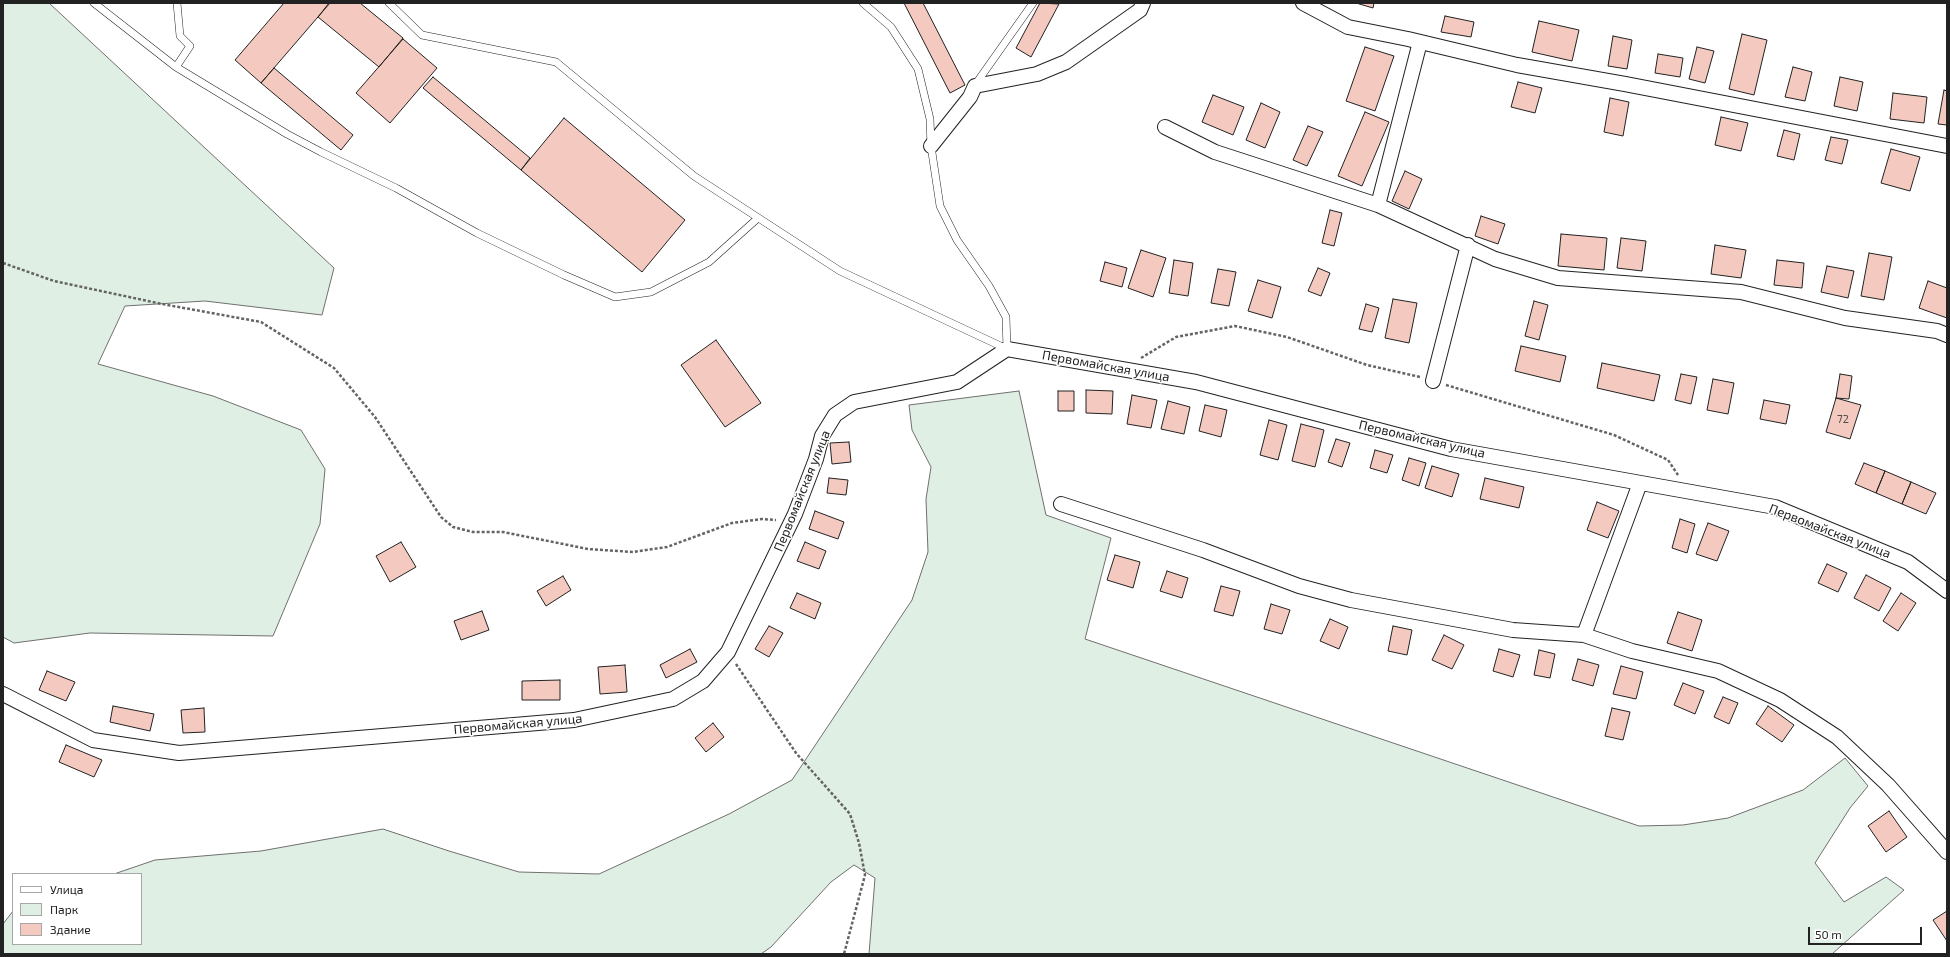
<!DOCTYPE html>
<html>
<head>
<meta charset="utf-8">
<style>
  body { margin:0 }
  #map { position:relative; width:1950px; height:957px; overflow:hidden; background:#fff; font-family:"Exo 2",sans-serif }
  canvas { display:block }
  .frame { position:absolute; inset:0; border:4px solid #222; pointer-events:none }
  .legend { position:absolute; left:12px; top:873px; width:130px; height:72px; box-sizing:border-box; background:#fff; border:1px solid #a7a7a7; margin:0; padding:5px 7px; list-style:none; font-size:12px; color:#222 }
  .legend li { display:flex; align-items:center; gap:8px; height:20px }
  .legend b { width:20px; border:1px solid #a7a7a7 }
  .scale { position:absolute; left:1808px; top:927px; width:114px; height:18px; box-sizing:border-box; border:2px solid #222; border-top:0; padding-left:5px; font-size:12px; line-height:14px; white-space:nowrap; color:#222; -webkit-text-stroke:3px #fff; paint-order:stroke }
</style>
</head>
<body>
<div id="map">
<canvas width="1950" height="957"></canvas>
<div class="frame"></div>
<ul class="legend">
<li><b style="height:5px;background:#fff"></b>Улица</li>
<li><b style="height:11px;background:#e0efe3"></b>Парк</li>
<li><b style="height:11px;background:#f3c9c0"></b>Здание</li>
</ul>
<div class="scale">50 m</div>
</div>
<script>
const context = document.querySelector('canvas').getContext('2d');
context.lineJoin = 'round';
function fillPath(path, color) {
  context.fillStyle = color;
  context.fill(path, 'evenodd');
}
function poly(rows) {
  const path = new Path2D();
  for (const r of rows) {
    path.moveTo(r[0], r[1]);
    for (let i = 2; i < r.length; i += 2) path.lineTo(r[i], r[i + 1]);
  }
  return path;
}
function trace(path, color, width, dash) {
  context.strokeStyle = color;
  context.lineWidth = width;
  context.lineCap = dash ? 'butt' : 'round';
  context.setLineDash(dash || []);
  context.stroke(path);
}
function drawText(font, color, halo, rows, align = 'center') {
  context.font = font + ' "Exo 2",sans-serif';
  context.lineWidth = 3;
  context.setLineDash([]);
  context.textBaseline = 'middle';
  context.strokeStyle = halo;
  context.fillStyle = color;
  for (const [text, x, y, turn = 0] of rows) {
    context.save();
    context.translate(x, y);
    context.rotate((+turn || 0) * Math.PI / 180);
    context.textAlign = isNaN(turn) ? turn : align;
    if (halo) context.strokeText(text, 0, 0);
    context.fillText(text, 0, 0);
    context.restore();
  }
}
const green = poly([
  [3,3,49,3,334,268,322,315,205,301,125,306,98,364,213,396,301,430,325,469,320,524,273,636,90,633,14,643,3,637,3,3],
  [1019,391,1046,515,1111,538,1085,639,1639,826,1683,825,1728,818,1803,790,1845,758,1868,786,1850,808,1815,863,1844,902,1886,877,1904,890,1832,954,869,954,875,878,854,865,831,882,771,947,761,954,3,954,3,924,13,911,13,944,141,944,141,874,114,874,155,860,261,851,383,829,449,851,519,872,599,874,729,814,792,780,912,600,928,552,926,499,931,467,912,430,909,405,1019,391]
]);
fillPath(green, '#e0efe3');
trace(green, '#6f6f6f', 1);
const building = poly([
  [284,3,330,3,261,83,235,60,284,3],
  [329,3,360,3,403,38,379,67,318,17,329,3],
  [904,3,923,3,965,85,950,93,904,3],
  [1040,3,1059,4,1031,57,1016,48,1040,3],
  [1356,3,1374,3,1373,8,1356,3],
  [1445,16,1474,22,1471,37,1441,32,1445,16],
  [1539,21,1579,30,1572,61,1532,52,1539,21],
  [1742,34,1767,40,1754,95,1729,89,1742,34],
  [1613,36,1632,40,1627,69,1608,66,1613,36],
  [403,39,437,68,390,123,356,93,403,39],
  [1365,47,1394,56,1375,111,1346,101,1365,47],
  [1697,47,1714,51,1705,83,1689,79,1697,47],
  [1658,54,1683,58,1680,77,1655,73,1658,54],
  [1793,67,1812,72,1805,101,1785,97,1793,67],
  [274,68,353,135,341,150,261,83,274,68],
  [433,77,530,158,521,170,423,88,433,77],
  [1840,77,1863,82,1857,111,1834,106,1840,77],
  [1518,82,1542,88,1535,113,1511,107,1518,82],
  [1944,90,1947,91,1947,125,1938,124,1944,90],
  [1893,93,1927,97,1924,123,1890,119,1893,93],
  [1213,95,1244,107,1233,135,1202,122,1213,95],
  [1610,98,1629,102,1623,136,1604,132,1610,98],
  [1261,103,1280,112,1265,148,1246,140,1261,103],
  [1365,112,1389,122,1362,186,1338,176,1365,112],
  [1721,117,1748,123,1741,151,1715,145,1721,117],
  [564,118,685,220,642,272,521,170,564,118],
  [1308,126,1323,132,1307,166,1293,160,1308,126],
  [1784,130,1800,134,1794,160,1777,156,1784,130],
  [1831,137,1848,140,1842,164,1825,160,1831,137],
  [1891,149,1920,157,1910,191,1881,183,1891,149],
  [1405,171,1422,179,1409,209,1392,201,1405,171],
  [1330,210,1342,213,1334,246,1322,243,1330,210],
  [1481,216,1505,224,1498,244,1475,236,1481,216],
  [1561,234,1607,238,1604,270,1558,266,1561,234],
  [1621,238,1646,241,1642,271,1617,268,1621,238],
  [1715,245,1746,250,1741,278,1711,274,1715,245],
  [1141,250,1166,258,1153,297,1128,288,1141,250],
  [1869,253,1892,257,1884,300,1861,296,1869,253],
  [1174,260,1193,263,1188,296,1169,293,1174,260],
  [1777,260,1804,263,1802,288,1774,285,1777,260],
  [1105,262,1127,268,1122,287,1100,281,1105,262],
  [1827,266,1854,271,1848,298,1821,292,1827,266],
  [1318,268,1330,273,1321,296,1308,291,1318,268],
  [1218,269,1236,272,1229,306,1211,303,1218,269],
  [1258,280,1281,287,1272,318,1248,311,1258,280],
  [1928,281,1947,288,1947,318,1919,308,1928,281],
  [1393,299,1417,303,1409,343,1385,338,1393,299],
  [1534,301,1548,305,1539,340,1525,336,1534,301],
  [1366,304,1379,308,1372,332,1359,329,1366,304],
  [716,340,761,403,725,427,681,365,716,340],
  [1521,346,1566,356,1560,382,1515,371,1521,346],
  [1602,363,1660,375,1654,401,1597,388,1602,363],
  [1681,374,1697,377,1691,404,1675,400,1681,374],
  [1840,374,1852,376,1849,399,1836,398,1840,374],
  [1713,379,1734,383,1728,414,1707,410,1713,379],
  [1086,390,1113,391,1112,414,1086,413,1086,390],
  [1058,391,1074,391,1074,411,1058,411,1058,391],
  [1132,395,1157,400,1151,428,1127,424,1132,395],
  [1836,398,1861,405,1850,439,1826,432,1836,398],
  [1764,400,1790,405,1786,424,1760,419,1764,400],
  [1168,401,1190,407,1184,434,1161,429,1168,401],
  [1205,405,1227,410,1221,437,1199,431,1205,405],
  [1269,420,1287,425,1278,460,1260,455,1269,420],
  [1301,424,1324,430,1315,467,1292,461,1301,424],
  [1336,439,1350,443,1342,467,1328,462,1336,439],
  [849,442,851,462,832,464,830,443,849,442],
  [1375,450,1393,455,1387,473,1370,468,1375,450],
  [1409,458,1426,463,1419,486,1402,480,1409,458],
  [1864,463,1885,471,1876,493,1855,484,1864,463],
  [1432,466,1459,474,1452,497,1425,488,1432,466],
  [1885,471,1911,482,1902,504,1876,493,1885,471],
  [829,478,848,480,846,495,827,493,829,478],
  [1485,478,1524,487,1519,508,1480,499,1485,478],
  [1911,482,1936,493,1926,514,1902,504,1911,482],
  [1597,502,1619,511,1608,538,1587,530,1597,502],
  [815,511,844,522,838,539,809,529,815,511],
  [1680,519,1695,524,1687,553,1672,548,1680,519],
  [1708,523,1729,531,1717,561,1696,554,1708,523],
  [401,542,416,567,390,582,376,556,401,542],
  [805,542,826,551,819,569,797,561,805,542],
  [1115,555,1140,562,1133,588,1107,580,1115,555],
  [1827,564,1847,573,1838,592,1818,583,1827,564],
  [1167,571,1188,578,1182,598,1160,591,1167,571],
  [1866,575,1891,588,1879,611,1854,598,1866,575],
  [563,576,571,590,546,606,537,591,563,576],
  [1221,586,1240,591,1233,616,1214,611,1221,586],
  [797,593,821,603,815,619,790,608,797,593],
  [1901,593,1916,603,1898,631,1883,621,1901,593],
  [1271,604,1290,610,1282,634,1264,629,1271,604],
  [482,611,489,630,461,640,454,621,482,611],
  [1678,612,1702,620,1692,651,1667,643,1678,612],
  [1330,619,1348,627,1339,649,1320,641,1330,619],
  [769,626,783,633,769,657,755,649,769,626],
  [1393,626,1412,630,1407,655,1388,651,1393,626],
  [1444,635,1464,645,1452,669,1432,660,1444,635],
  [690,649,697,662,666,678,660,665,690,649],
  [1499,649,1520,655,1513,677,1493,671,1499,649],
  [1539,650,1555,654,1550,678,1534,675,1539,650],
  [1578,659,1599,665,1593,686,1572,680,1578,659],
  [625,665,627,692,600,694,598,667,625,665],
  [1621,666,1643,672,1636,699,1613,694,1621,666],
  [47,671,75,682,66,701,39,690,47,671],
  [560,680,560,700,522,700,522,681,560,680],
  [1683,683,1704,691,1695,714,1674,705,1683,683],
  [1723,697,1738,703,1729,724,1714,717,1723,697],
  [113,706,154,714,150,731,110,722,113,706],
  [1768,706,1794,725,1782,742,1756,724,1768,706],
  [204,708,205,732,183,733,181,710,204,708],
  [1612,708,1630,712,1623,740,1605,736,1612,708],
  [713,723,724,737,706,752,695,738,713,723],
  [66,745,102,760,94,777,59,762,66,745],
  [1889,811,1907,837,1886,852,1868,826,1889,811],
  [1947,911,1947,941,1933,920,1947,911]
]);
fillPath(building, '#f3c9c0');
trace(building, '#222', 1);
const lane = poly([
  [94,3,176,67,287,134,321,152,396,188,477,233,564,275,615,297,651,292,709,262,758,218],
  [389,3,422,35,556,62,694,176,840,271,1007,349,1006,317,989,286,957,240,940,206,931,146,930,119,918,69,891,27,863,3],
  [176,67,190,46,180,36,177,3],
  [975,85,1033,3]
]);
const street = poly([
  [1303,3,1348,27,1408,39,1517,65,1625,84,1947,146],
  [1165,127,1215,152,1378,205,1495,259,1558,278,1741,292,1845,318,1937,331,1947,335],
  [931,146,970,97,975,86,1037,74,1066,62,1140,10,1143,3],
  [1378,205,1420,42],
  [1433,381,1468,245],
  [1061,504,1203,550,1299,586,1351,600,1513,630,1584,635,1632,651,1718,671,1780,700,1837,737,1888,785,1947,852],
  [1584,635,1640,483],
  [3,694,93,740,179,753,574,720,673,699,703,681,728,652,795,514,816,459,822,436,835,415,854,402,957,382,1007,349,1196,382,1451,449,1775,507,1908,562,1947,591]
]);
trace(lane, '#222', 8);
trace(street, '#222', 16);
trace(poly([
  [3,263,54,281,162,304,261,322,334,368,375,417,441,517,453,527,473,532,503,532,588,549,633,552,667,547,732,523,762,519,776,520],
  [1141,358,1176,337,1235,326,1287,337,1367,365,1420,377],
  [1446,385,1614,435,1668,460,1678,475],
  [736,664,796,753,850,814,859,843,865,875,844,954]
]), '#646464', 2.5, [3, 2]);
trace(lane, '#fff', 7);
trace(street, '#fff', 14);
drawText('11px', '#564c4a', null, [
  ["72",1843,419]
]);
drawText('13px', '#222', '#fff', [
  ["Первомайская улица",1106,366,10],
  ["Первомайская улица",1422,439,13],
  ["Первомайская улица",802,491,-68],
  ["Первомайская улица",1830,531,21],
  ["Первомайская улица",518,724,-5]
]);
</script>
</body>
</html>
